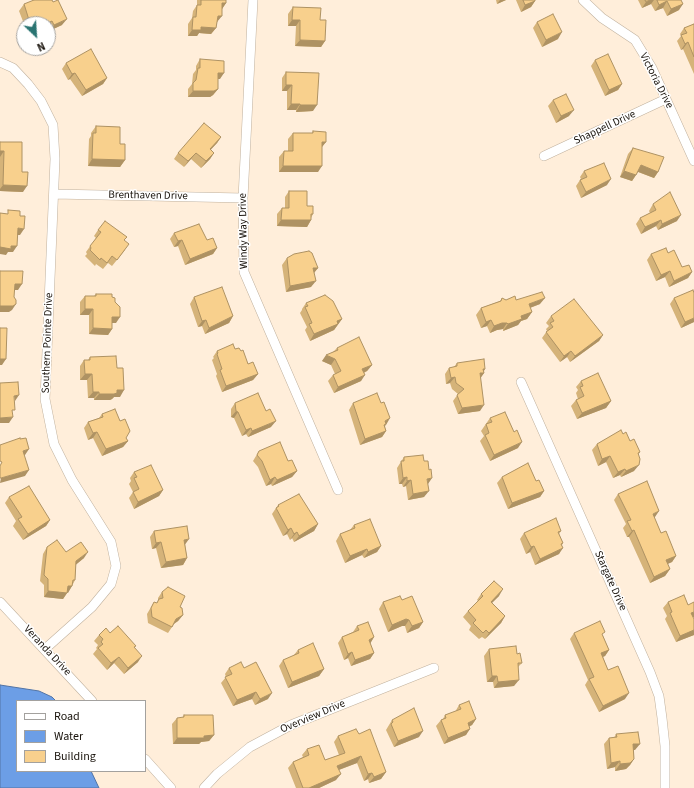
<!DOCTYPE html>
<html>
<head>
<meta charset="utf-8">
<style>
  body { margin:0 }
  #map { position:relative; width:694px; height:788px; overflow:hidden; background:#ffeeda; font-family:"Source Sans 3",sans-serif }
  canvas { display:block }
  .legend { position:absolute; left:16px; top:700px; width:130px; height:72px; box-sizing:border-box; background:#fff; border:1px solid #a3a19e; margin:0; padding:5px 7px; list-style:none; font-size:12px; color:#19130c }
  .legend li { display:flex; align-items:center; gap:8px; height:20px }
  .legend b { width:20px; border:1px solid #a3a19e }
  .north { position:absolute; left:16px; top:16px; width:40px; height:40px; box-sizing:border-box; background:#fff; border:1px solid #a3a19e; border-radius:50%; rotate:155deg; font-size:11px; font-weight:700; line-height:16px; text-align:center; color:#19130c }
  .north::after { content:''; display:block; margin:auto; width:14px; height:18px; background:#2a7472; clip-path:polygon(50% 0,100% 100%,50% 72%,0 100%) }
</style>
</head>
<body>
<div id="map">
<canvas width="694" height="788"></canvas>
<ul class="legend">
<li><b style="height:5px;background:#fff"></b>Road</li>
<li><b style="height:11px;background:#6c9ee6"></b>Water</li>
<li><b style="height:11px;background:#f8d08d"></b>Building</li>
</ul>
<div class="north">N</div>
</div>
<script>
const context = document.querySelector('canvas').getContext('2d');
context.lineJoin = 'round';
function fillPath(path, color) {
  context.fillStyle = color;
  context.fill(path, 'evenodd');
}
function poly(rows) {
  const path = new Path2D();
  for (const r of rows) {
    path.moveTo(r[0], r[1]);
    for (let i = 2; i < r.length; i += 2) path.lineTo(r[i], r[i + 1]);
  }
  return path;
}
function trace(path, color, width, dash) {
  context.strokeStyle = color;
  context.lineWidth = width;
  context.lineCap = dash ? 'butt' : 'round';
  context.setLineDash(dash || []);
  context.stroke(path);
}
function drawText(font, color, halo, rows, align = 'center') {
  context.font = font + ' "Source Sans 3",sans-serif';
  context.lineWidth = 3;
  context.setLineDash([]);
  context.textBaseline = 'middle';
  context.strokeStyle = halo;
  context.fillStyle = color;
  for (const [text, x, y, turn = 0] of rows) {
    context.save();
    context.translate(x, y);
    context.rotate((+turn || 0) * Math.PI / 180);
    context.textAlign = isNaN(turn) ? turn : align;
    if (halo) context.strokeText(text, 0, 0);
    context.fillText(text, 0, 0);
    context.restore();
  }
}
const water = poly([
  [0,685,39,691,52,697,56,701,17,701,17,771,91,771,99,788,0,788,0,685]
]);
fillPath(water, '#6c9ee6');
trace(water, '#5374a5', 1);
const street = poly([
  [253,0,243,198,244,272,338,490],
  [583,0,602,18,635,40,652,68,694,161],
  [0,62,13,68,28,84,41,101,53,125,55,159,45,399,54,444,72,480,111,542,116,566,111,584,92,607,45,649],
  [544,156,666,99],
  [54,194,243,198],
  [521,382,650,672,659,696,662,718,665,746,665,788],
  [0,602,92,701],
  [145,759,171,788],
  [204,788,217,774,250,747,291,725,434,668]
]);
trace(street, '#c0b19e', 10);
trace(street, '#fff', 9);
fillPath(poly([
  [197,0,226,0,226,3,222,9,217,22,216,28,211,34,199,33,197,36,188,36,188,24,192,18,193,11,197,5],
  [496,0,506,0,497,4],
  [516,0,535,0,535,1,531,7,521,12],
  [638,0,681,0,679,10,667,16,663,8,655,11,651,4,642,8],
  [24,4,62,25,49,31,48,28,48,24,24,24,19,11],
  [293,7,320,20,325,41,321,47,295,46,296,26,288,26,288,14],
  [537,22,558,39,542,47,533,28],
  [694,24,694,74,683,49,681,50,677,41,681,36,680,34,684,28],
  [200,59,220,79,218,79,218,89,213,95,210,97,188,97,188,89,192,84,193,74,196,70,196,66],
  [595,60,622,84,618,90,605,96,591,66],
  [66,63,107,78,103,84,82,96,70,79,68,80,62,69],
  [286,72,313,111,296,112,296,110,287,110,287,91,282,91,282,78],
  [553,100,569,116,556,123,548,106],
  [96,126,120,144,125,160,120,167,88,166,89,139,91,136,91,133],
  [313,131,326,142,322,147,318,172,279,172,279,157,284,151,288,151,288,139,293,133,312,133],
  [221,137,217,143,210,150,214,153,210,159,201,168,191,159,184,167,174,159,178,153],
  [0,142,23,192,0,191],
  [633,148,658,172,654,178,638,172,632,181,620,177,628,154],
  [584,171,607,185,581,198,576,186,580,180,581,179,580,177],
  [289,191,307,206,313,214,311,218,311,220,307,227,277,226,277,214,282,208,285,208,285,197],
  [653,204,677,221,658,230,656,226,641,234,636,224,640,218,650,213,649,211],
  [98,230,124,240,125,250,112,266,108,263,103,269,96,264,95,266,85,256,87,254,86,252,96,238,94,236],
  [174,233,207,240,217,248,213,254,185,265,178,246,174,247,170,239],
  [668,253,682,267,692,272,688,278,669,287,665,277,656,281,647,260,651,254],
  [287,258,318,268,314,273,311,287,286,292,282,265],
  [96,294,112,297,116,323,112,323,112,329,108,335,89,334,89,315,80,315,80,302,85,296,94,296],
  [194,297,233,316,229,323,205,334,202,326,198,327,190,304],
  [502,298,506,300,516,300,540,304,530,308,532,312,527,319,521,321,518,325,503,331,503,329,497,330,490,333,487,326,481,328,476,315,481,308,500,301],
  [674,298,694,322,681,328,670,304],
  [306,303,342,319,334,330,310,341,305,330,307,327,300,313,302,310,302,309],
  [551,316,603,335,599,341,570,362,567,357,560,362,542,338,547,331,546,329,549,326,546,323],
  [337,348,372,365,367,371,364,373,361,381,334,393,328,381,333,375,335,374,331,365,322,361,334,351],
  [235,349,241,351,248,364,258,374,253,380,222,392,216,376,217,374,212,360,214,358,213,357,217,351],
  [90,357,120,397,114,397,112,399,110,400,94,400,94,398,88,398,87,380,80,380,80,366,84,360,88,360],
  [457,363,485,369,484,371,484,373,480,378,480,411,458,414,453,401,458,394,452,389,450,383,446,384,445,374,449,368,454,367],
  [581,381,611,401,606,408,577,419,571,406,576,400,578,399,576,393,578,390,576,387],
  [235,403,271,427,248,437,246,434,242,436,234,418,231,417,231,409],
  [353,403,386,424,385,427,386,431,382,437,360,445,349,410],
  [102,414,126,438,128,441,123,447,102,456,93,438,88,440,84,428,88,422,99,418],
  [490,418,518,448,490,461,480,441,484,436,481,431],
  [623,434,630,441,640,452,638,455,634,471,621,477,620,475,613,478,606,462,598,466,592,450,597,444],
  [259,451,288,461,297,471,292,477,272,486,271,484,266,486,258,467,253,461],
  [404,457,428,484,424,497,408,500,406,486,403,487,402,484,399,484,397,468],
  [134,472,163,490,159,496,134,509,129,498,133,492,129,484,131,481,130,478],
  [502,477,536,481,544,491,540,497,508,509,497,483],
  [618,494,654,517,661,533,676,556,672,562,667,564,670,569,665,576,650,583,629,537,627,537,623,528,626,524,614,500],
  [9,497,50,520,46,526,23,540,13,526,16,521,5,503],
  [278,505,318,524,314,531,294,542,292,538,290,540,287,534,283,536,272,514],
  [354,525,381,546,377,552,364,558,362,555,345,563,336,541,340,534,350,530],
  [154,531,185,544,187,558,183,565,161,568,156,548,152,549,150,537],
  [561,531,559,534,563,543,562,545,559,554,535,565,530,552,526,554,520,539,524,533],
  [47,547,66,552,84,558,76,564,75,580,72,586,63,599,44,597,44,585,40,581,43,554],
  [162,592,180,607,183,615,178,621,174,624,168,633,148,623,147,614,154,602,157,603,158,600,158,598],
  [481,594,499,596,491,603,505,616,501,623,485,639,482,637,479,639,469,630,471,626,463,617,468,611,478,601,477,600],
  [402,600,423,622,419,628,407,633,405,626,402,626,388,632,379,609,383,602],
  [668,602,693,617,694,635,676,642,665,619,667,616,663,608],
  [357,626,374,637,370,643,374,653,370,659,351,666,348,658,344,660,338,643,342,637,353,632],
  [110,633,135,648,138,662,124,674,114,663,107,670,93,654,97,649,96,648,98,645,94,641,99,635],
  [574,633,603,636,609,650,605,656,603,657,608,670,625,699,599,712,585,685,588,680,570,639],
  [489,649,517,654,522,663,518,667,514,686,494,688,493,682,487,682,484,656],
  [298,650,324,669,319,676,288,688,279,666,283,660,293,656],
  [229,668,244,668,268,699,255,705,252,699,233,706,221,683,226,677,225,674],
  [459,705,476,719,472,725,469,727,466,735,444,744,436,726,441,720,443,719,445,715,455,712],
  [184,715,214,735,209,741,201,742,199,744,173,744,172,724,177,718,182,718],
  [392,720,419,737,394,747,386,730],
  [359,734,386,772,381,779,369,783,368,779,364,781,357,763,339,770,336,780,319,788,296,788,288,768,293,762,303,757,302,755,307,749,325,760,339,755,334,742,338,736],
  [616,734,635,750,634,750,634,759,630,765,626,769,615,771,615,767,607,769,604,744,609,738,614,738]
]), '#d5b379');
fillPath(poly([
  [500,0,506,0,497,4],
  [650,0,654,0,651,4,642,8,646,2],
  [535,1,531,7,521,12,525,5],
  [667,1,663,8,655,11,659,5],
  [222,3,226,3,222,9],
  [683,4,679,10,667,16,671,9],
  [218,16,222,16,217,22,214,22],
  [67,19,62,25,49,31,54,25],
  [292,20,300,20,296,26,288,26],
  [52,21,48,27,48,24,45,24],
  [201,27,216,28,211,34,199,33,197,36,188,36,192,30],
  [562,32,558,39,542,47,546,40],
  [300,40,325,41,321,47,295,46],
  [688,42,683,49,681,50,685,44],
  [75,73,70,79,68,80,72,74],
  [218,73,224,73,220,79,213,79],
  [107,78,103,84,82,96,86,90],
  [622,84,618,90,605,96,609,90],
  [286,85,292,85,287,91,282,91],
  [218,89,213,95,210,97,188,97,193,91],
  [291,104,300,104,296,110,287,110],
  [300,105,317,105,313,111,296,112],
  [574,110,569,116,556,123,561,116],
  [221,137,217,143,205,156,210,149],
  [322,142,326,142,321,148],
  [0,151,4,151,0,157],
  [196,153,191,159,184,167,188,161],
  [214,153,210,159,201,168,206,161],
  [92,159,125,160,120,167,88,166],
  [641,165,658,172,654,178,636,171],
  [283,166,322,166,318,172,279,172],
  [624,171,636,175,632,181,620,177],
  [611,179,607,185,581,198,586,192],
  [3,185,27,186,23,192,0,191,0,189],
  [681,215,677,221,658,230,662,224],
  [281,220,311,220,307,227,277,226],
  [661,220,656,226,641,234,645,227],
  [18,228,24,229,20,235,14,235],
  [182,240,178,246,174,247,178,241],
  [11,246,17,246,13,252,8,252,6,255,0,254,0,247],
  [217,248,213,254,185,265,190,259],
  [313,268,318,268,313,274],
  [670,271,665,277,656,281,661,275],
  [692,272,688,278,669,287,674,281],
  [316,281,311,287,286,292,290,286],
  [15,284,22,284,18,290,10,290],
  [545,298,540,304,524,310,529,304],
  [16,304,12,310,9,312,0,312,0,306],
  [85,309,93,309,89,315,80,315],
  [532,312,527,319,521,321,518,325,503,331,508,324,521,316],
  [233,316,229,323,205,334,209,328],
  [112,317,120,317,116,323,108,323],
  [694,318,694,322,681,328,685,322],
  [342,319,334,330,310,341,314,334,337,321],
  [206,320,202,326,198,327,202,321],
  [491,320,487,326,481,328,486,322],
  [502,323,507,323,503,329,497,330,490,333,494,326],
  [93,328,112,329,108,335,89,334],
  [603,335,599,341,570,362,575,356],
  [571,351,567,357,560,362,564,356],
  [326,355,335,359,331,365,322,361],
  [0,359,6,359,2,365,0,365],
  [372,365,367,371,358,375,362,369],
  [483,369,485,369,482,373,484,373,480,379,475,380],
  [85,374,92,374,87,380,80,380],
  [258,374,253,380,222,392,226,386],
  [365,375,361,381,334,393,338,387],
  [455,377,450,383,446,384,451,378],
  [117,390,124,390,120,397,114,397,112,399,110,400,94,400,99,394],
  [93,392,99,392,94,398,88,398],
  [19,395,15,401,14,396],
  [611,401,606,408,577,419,582,413],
  [484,405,480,411,458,414,462,408],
  [236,411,238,412,234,418,231,417],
  [13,417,9,423,0,423,0,418],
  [390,418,386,425,386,424,382,431,385,421],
  [276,421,271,427,248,437,252,431],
  [251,428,246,434,242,436,246,430],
  [386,431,382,437,360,445,365,439],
  [97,432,93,438,88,440,93,433],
  [128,441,123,447,102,456,106,449],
  [522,442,518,448,490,461,494,455],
  [29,449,25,455,19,457,23,451],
  [610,456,606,462,598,466,602,459],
  [639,465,634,471,621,477,626,471],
  [625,469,620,475,613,478,618,472],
  [29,470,25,476,0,483,1,478],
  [297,471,292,477,272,486,277,480],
  [275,477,271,484,266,486,270,480],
  [407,477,402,484,399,484,403,478],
  [432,478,428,484,427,479],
  [411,480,406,486,403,487,407,481],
  [163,490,159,496,134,509,138,502],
  [429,491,424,497,408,500,413,494],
  [544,491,540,497,508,509,512,503],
  [659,511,655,517,648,520,653,514],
  [50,520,46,526,23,540,28,534],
  [318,524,314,531,294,542,299,536],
  [291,528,287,534,283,536,288,530],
  [634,530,629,537,627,537,632,531],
  [297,532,292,538,290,540,294,534],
  [189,539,184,546,184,540],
  [161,542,156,548,152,549,156,543],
  [381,546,377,552,364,558,368,552],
  [534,546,530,552,526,554,531,547],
  [563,548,559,554,535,565,540,559],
  [367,549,362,555,345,563,350,556],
  [88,552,84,558,72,568,76,561],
  [676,556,672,562,661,567,666,560],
  [187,558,183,565,161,568,166,562],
  [670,569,665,576,650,583,654,577],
  [68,586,72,586,68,593,65,592,67,593,63,599,44,597,48,591],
  [503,589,499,596,486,609,491,602],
  [694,612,694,617,687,619,691,613],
  [183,615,178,621,172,625,176,619],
  [505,616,501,623,485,639,489,633],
  [406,619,409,620,405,626,402,626,388,632,392,625],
  [423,622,419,628,407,633,412,626],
  [694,630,694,635,676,642,680,636],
  [374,637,370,644,369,640],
  [609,650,605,656,597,659,601,653],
  [352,652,348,658,344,660,348,654],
  [374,653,370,659,351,666,355,660],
  [142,656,138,662,124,674,128,668],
  [119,657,114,663,107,670,111,663],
  [324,669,319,676,288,688,292,682],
  [492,676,497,676,493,682,487,682],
  [519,680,514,686,494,688,498,682],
  [256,692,252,699,233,706,237,700],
  [272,693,268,699,255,705,260,699],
  [629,693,625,699,599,712,603,706],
  [476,719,472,725,463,729,468,723],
  [470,729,466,735,444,744,448,738],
  [423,731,419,737,394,747,398,741],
  [214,735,209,741,201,742,199,744,173,744,177,738],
  [633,744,640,744,635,750,629,750],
  [361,756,357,763,333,772,337,766],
  [634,759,630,765,626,769,615,771,620,764],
  [620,761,615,767,607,769,611,763],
  [386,772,381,779,369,783,374,777],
  [372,773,368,779,364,781,368,774],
  [341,774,336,780,319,788,309,788]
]), '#ae9263');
const building = poly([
  [34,0,52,0,53,2,58,0,67,19,54,25,52,21,45,24,37,24,29,20,24,4,34,0],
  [201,0,226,0,226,3,222,3,222,16,218,16,216,28,201,27,201,30,192,30,193,17,196,17,197,5,201,5,201,0],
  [523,0,535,0,535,1,525,5,523,0],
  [645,0,650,0,646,2,645,0],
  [657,0,681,0,683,4,671,9,667,1,659,5,657,0],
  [293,7,321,8,320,20,326,20,325,41,300,40,300,20,292,20,293,7],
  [553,14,562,32,546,40,537,22,553,14],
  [694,24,694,57,688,42,685,44,681,35,687,33,684,28,694,24],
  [91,49,107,78,86,90,75,73,72,74,66,63,91,49],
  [608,54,622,84,609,90,595,60,608,54],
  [200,59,224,61,224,73,218,73,218,89,214,91,193,91,193,83,196,80,198,68,200,68,200,59],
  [286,72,319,73,317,105,300,105,300,104,291,104,292,85,286,85,286,72],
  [566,94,574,110,561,116,553,100,566,94],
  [204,123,221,137,210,149,214,153,206,161,196,153,188,161,178,153,204,123],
  [96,126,120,127,120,144,125,144,125,160,92,159,93,133,96,133,96,126],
  [313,131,326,132,326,142,322,142,322,166,283,166,284,151,293,151,293,133,313,133,313,131],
  [0,142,22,142,22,172,28,172,27,186,3,185,4,151,0,151,0,142],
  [633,148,664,157,658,172,641,165,636,175,624,171,633,148],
  [604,163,611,179,586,192,580,180,587,177,584,171,604,163],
  [289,191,307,191,307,206,313,206,313,214,311,214,311,220,281,220,282,208,289,208,289,191],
  [670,192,681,215,662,224,661,220,645,227,640,218,656,210,653,204,670,192],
  [8,210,20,211,20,216,25,216,24,229,18,228,17,246,11,246,11,249,0,247,0,213,8,214,8,210],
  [105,221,127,237,124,240,129,244,117,260,112,256,107,263,101,258,100,260,90,250,91,248,90,246,101,232,98,230,105,221],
  [199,224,207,240,213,238,217,248,190,259,182,240,178,241,174,233,199,224],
  [666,248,668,253,674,250,682,267,689,265,692,272,674,281,670,271,661,275,651,254,666,248],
  [309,251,312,253,318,268,313,268,316,281,290,286,287,258,294,254,309,251],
  [0,271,23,271,22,284,15,284,14,297,16,300,16,304,13,306,0,306,0,271],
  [222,287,233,316,209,328,206,320,202,321,194,297,222,287],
  [693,290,694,293,694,318,685,322,674,298,693,290],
  [542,292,545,298,529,304,532,312,521,316,522,319,508,324,507,323,502,323,494,326,491,320,486,322,481,308,501,301,502,298,506,300,515,296,516,300,542,292],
  [96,294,112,294,112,297,115,298,115,302,120,307,120,317,112,317,112,329,93,328,93,309,85,309,85,296,96,296,96,294],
  [325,295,333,301,342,319,337,321,338,324,314,334,309,324,312,323,305,307,308,306,306,303,325,295],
  [574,299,603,335,575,356,571,351,564,356,546,332,553,327,550,323,554,321,551,316,574,299],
  [0,328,7,328,6,359,0,359,0,328],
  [359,337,372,365,362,369,365,375,338,387,333,375,341,371,335,359,326,355,338,350,337,348,359,337],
  [233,344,235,349,239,348,241,351,243,350,248,364,253,362,258,374,226,386,220,370,222,369,217,354,218,353,217,351,233,344],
  [116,356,117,368,123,368,124,390,117,390,117,393,114,394,99,394,99,392,93,392,92,374,85,374,84,360,90,360,90,357,116,356],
  [484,359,485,369,483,369,484,373,480,373,484,405,462,408,457,395,464,389,456,383,455,377,451,378,449,368,457,366,457,363,484,359],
  [598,373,611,401,582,413,576,400,584,396,580,387,583,386,581,381,598,373],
  [18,382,19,395,14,396,15,410,12,410,13,417,0,418,0,383,18,382],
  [258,393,266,411,270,409,276,421,252,431,251,428,246,430,238,412,236,411,235,403,258,393],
  [377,393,381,403,384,402,390,418,385,421,386,424,384,425,386,431,365,439,353,403,377,393],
  [115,409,120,421,125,419,130,431,126,438,128,441,106,449,97,432,93,433,88,422,103,417,102,414,115,409],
  [505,412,514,432,517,430,522,442,494,455,485,435,489,433,486,424,492,422,490,418,505,412],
  [621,430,623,434,626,432,630,441,634,439,640,452,638,453,640,459,639,465,626,471,625,469,618,472,610,456,602,459,597,444,621,430],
  [20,438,20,439,26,438,29,449,23,451,29,470,1,478,0,478,0,466,2,462,0,461,0,445,20,438],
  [280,442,288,461,292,460,297,471,277,480,275,477,270,480,262,461,257,455,259,451,280,442],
  [423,455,424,461,428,461,429,470,431,469,432,478,427,479,429,491,413,494,411,480,407,481,407,477,403,478,401,461,404,461,404,457,423,455],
  [528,463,536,481,539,480,544,491,512,503,502,477,528,463],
  [151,465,163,490,138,502,133,492,139,489,134,478,137,477,134,472,151,465],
  [647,481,659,511,653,514,661,533,666,531,676,556,666,560,670,569,654,577,634,530,632,531,627,521,631,520,618,494,647,481],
  [29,486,50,520,28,534,18,519,22,517,9,497,29,486],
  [299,494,318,524,299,536,297,532,294,534,291,528,288,530,276,508,279,506,278,505,299,494],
  [556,518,561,531,558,532,563,543,561,544,563,548,540,559,534,546,531,547,524,533,556,518],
  [370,519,381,546,368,552,367,549,350,556,340,534,355,528,354,525,370,519],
  [187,526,189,539,184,540,187,558,166,562,161,542,156,543,154,531,187,526],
  [57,540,66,552,81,542,88,552,76,561,75,580,73,580,72,586,68,586,67,593,48,591,48,579,44,575,47,547,57,540],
  [494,581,503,589,491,602,505,616,489,633,486,630,483,633,473,623,476,620,468,611,483,596,481,594,494,581],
  [168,587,185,596,180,607,182,608,183,615,176,619,172,627,152,617,151,608,154,602,157,603,159,599,163,598,162,592,168,587],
  [684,595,688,605,694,602,694,612,691,613,694,619,694,630,680,636,670,613,672,612,668,602,684,595],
  [400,596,402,600,412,596,423,622,412,626,409,620,406,619,392,625,383,602,400,596],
  [600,621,605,632,602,634,609,650,601,653,608,670,618,666,629,693,603,706,589,679,594,677,574,633,600,621],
  [368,622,374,637,369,640,374,653,355,660,352,652,348,654,342,637,359,630,357,626,368,622],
  [118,626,136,646,134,647,142,656,128,668,119,657,111,663,98,648,103,644,101,642,103,639,99,635,106,628,110,633,118,626],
  [313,643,324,669,292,682,283,660,299,653,298,650,313,643],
  [516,646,517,654,520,653,522,663,518,663,519,680,498,682,497,676,492,676,489,649,516,646],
  [241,662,244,668,256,662,272,693,260,699,256,692,237,700,225,677,232,674,229,668,241,662],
  [469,701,476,719,468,723,470,729,448,738,441,720,446,718,445,715,461,709,459,705,469,701],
  [414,708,423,731,398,741,391,724,393,722,392,720,414,708],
  [184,715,213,715,214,735,204,736,204,738,177,738,177,718,184,717,184,715],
  [356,729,359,734,370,729,386,772,374,777,372,773,368,774,361,756,337,766,341,774,309,788,303,788,293,762,309,755,307,749,319,745,325,760,345,753,338,736,356,729],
  [638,732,640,744,633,744,634,759,630,763,620,764,620,761,611,763,609,738,617,737,616,734,638,732]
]);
fillPath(building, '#f8d08d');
trace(building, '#ae9263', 1);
drawText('11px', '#19130c', '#fff', [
  ["Victoria Drive",656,81,63],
  ["Shappell Drive",605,128,-25],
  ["Brenthaven Drive",148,196,1],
  ["Windy Way Drive",244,231,-91],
  ["Southern Pointe Drive",48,343,-88],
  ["Stargate Drive",610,581,66],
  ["Veranda Drive",47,651,47],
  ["Overview Drive",313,717,-23]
]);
</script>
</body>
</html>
